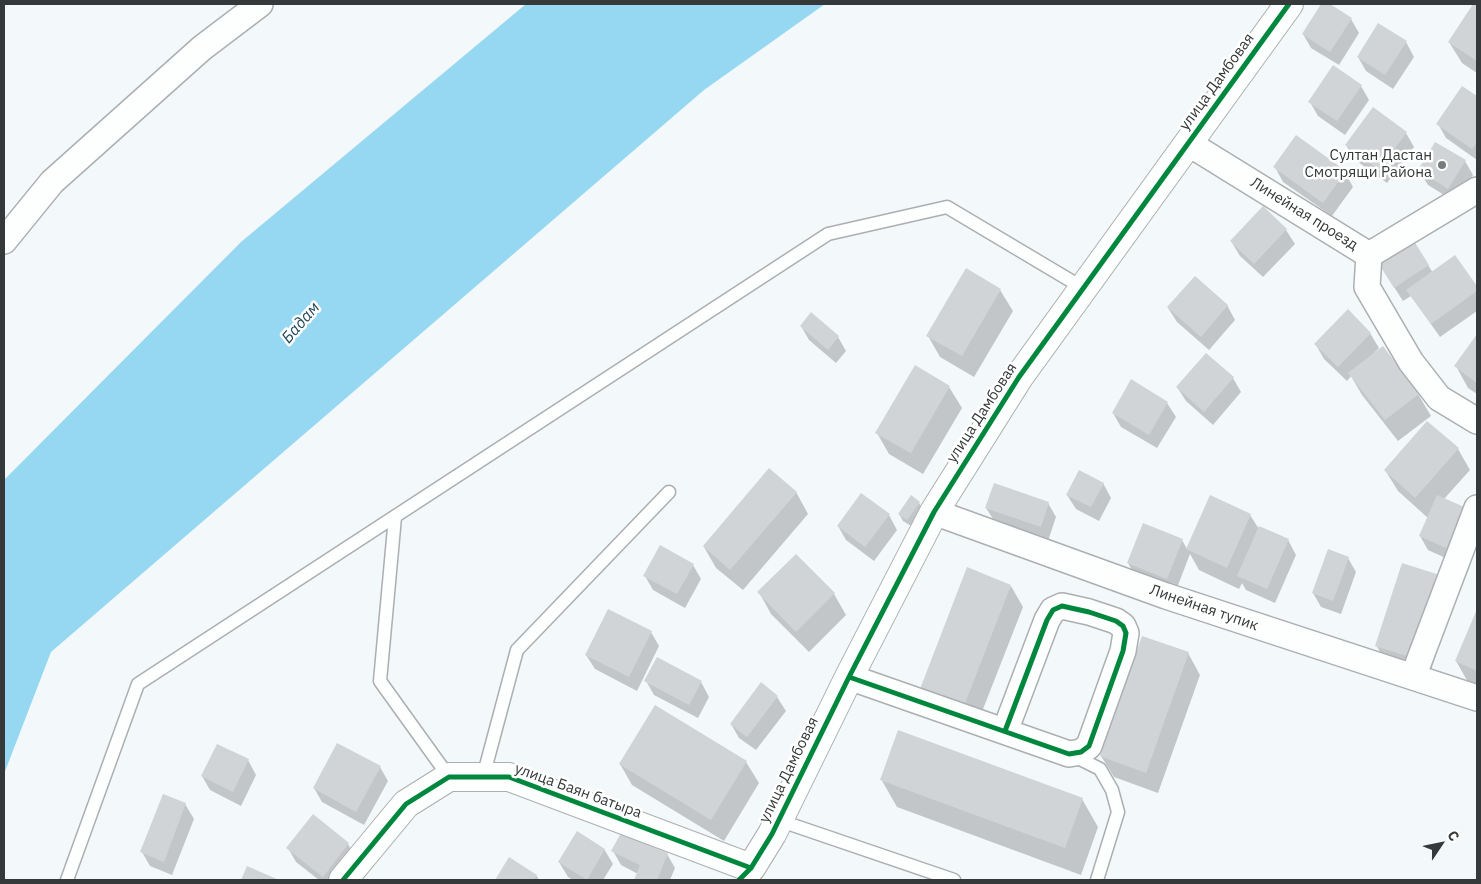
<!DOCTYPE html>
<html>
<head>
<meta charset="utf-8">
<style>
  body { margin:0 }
  #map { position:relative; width:1481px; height:884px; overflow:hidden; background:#f3f8fa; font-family:"IBM Plex Sans",sans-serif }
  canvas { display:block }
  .frame { position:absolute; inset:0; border:5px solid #35393a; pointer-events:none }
  .north { position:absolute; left:1416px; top:819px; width:50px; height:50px; -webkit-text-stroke:4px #fff; paint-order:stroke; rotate:56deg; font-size:14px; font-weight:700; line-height:20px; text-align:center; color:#35393a }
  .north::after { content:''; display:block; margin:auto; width:18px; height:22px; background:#35393a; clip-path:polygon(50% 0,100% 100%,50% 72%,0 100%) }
</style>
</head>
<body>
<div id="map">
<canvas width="1481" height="884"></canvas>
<div class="frame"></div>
<div class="north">С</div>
</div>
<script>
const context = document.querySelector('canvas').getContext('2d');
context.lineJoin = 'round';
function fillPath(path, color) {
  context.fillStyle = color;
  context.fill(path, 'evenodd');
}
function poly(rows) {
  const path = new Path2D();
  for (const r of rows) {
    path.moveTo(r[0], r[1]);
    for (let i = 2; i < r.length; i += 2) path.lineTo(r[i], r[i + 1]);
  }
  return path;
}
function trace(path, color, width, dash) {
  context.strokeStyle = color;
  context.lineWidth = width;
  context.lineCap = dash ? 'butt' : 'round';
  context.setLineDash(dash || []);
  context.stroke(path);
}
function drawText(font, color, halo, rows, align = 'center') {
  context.font = font + ' "IBM Plex Sans",sans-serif';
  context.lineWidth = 5;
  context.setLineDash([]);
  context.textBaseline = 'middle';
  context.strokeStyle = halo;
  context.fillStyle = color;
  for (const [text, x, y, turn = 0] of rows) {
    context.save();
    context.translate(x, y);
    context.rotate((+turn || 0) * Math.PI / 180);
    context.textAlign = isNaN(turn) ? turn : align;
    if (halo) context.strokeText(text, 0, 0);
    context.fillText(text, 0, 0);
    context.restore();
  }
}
fillPath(poly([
  [526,4,825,4,704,90,51,652,4,774,4,480,241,242]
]), '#96d8f2');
fillPath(poly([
  [1323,4,1328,4,1351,19,1359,33,1339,65,1311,48,1303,34],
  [1474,4,1477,4,1477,73,1462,63,1449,42],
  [1406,42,1414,57,1393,89,1366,71,1358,57],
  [1361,86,1369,100,1345,135,1318,116,1310,102],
  [1463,87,1477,97,1477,160,1446,138,1438,124],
  [1406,133,1414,147,1387,183,1354,159,1346,145],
  [1465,161,1473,175,1457,203,1428,185,1419,170],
  [1275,167,1345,172,1353,187,1332,216,1283,182],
  [1263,208,1286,230,1295,244,1263,277,1240,256,1231,241],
  [1455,257,1477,288,1477,311,1440,337,1411,296,1403,301,1387,276,1428,265,1433,273],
  [1000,290,1013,311,974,377,940,357,928,336],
  [1227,305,1235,320,1209,350,1177,322,1168,308],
  [801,326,838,337,846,351,836,363,809,340],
  [1370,333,1379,348,1372,355,1418,394,1431,416,1398,441,1362,395,1351,376,1347,381,1324,359,1316,345],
  [1477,336,1477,394,1468,388,1456,366],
  [1206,354,1233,378,1241,392,1213,425,1186,401,1177,387],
  [949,387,962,408,923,474,889,454,877,433],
  [1167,403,1176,417,1157,448,1121,427,1113,413],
  [1458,449,1470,470,1444,499,1461,565,1428,550,1420,536,1428,518,1398,491,1385,470],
  [1103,483,1111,498,1099,521,1076,509,1067,495],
  [796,492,808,514,743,590,716,568,704,547],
  [919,503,923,510,911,526,903,521,899,514],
  [1048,503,1056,517,1048,541,995,522,986,508],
  [889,515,897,530,874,561,846,540,838,526],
  [1250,515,1259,529,1288,540,1296,555,1275,603,1246,590,1242,583,1239,589,1199,570,1190,554,1175,593,1136,577,1128,563,1182,540,1187,549],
  [1348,558,1356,572,1341,614,1321,607,1313,593],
  [693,565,701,579,685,608,653,590,645,576],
  [1011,586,1023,607,976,727,934,710],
  [759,592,834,594,846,615,809,652,771,614],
  [1454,598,1428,680,1389,667,1376,645],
  [1477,612,1477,686,1468,682,1456,661],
  [651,632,659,646,637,691,595,669,586,655],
  [1188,653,1200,675,1158,793,1114,777,1101,756],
  [646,681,701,682,709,697,698,718,654,695],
  [777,697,786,711,756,750,739,738,731,724],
  [248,760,256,775,241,806,210,790,202,776],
  [746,762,759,783,724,841,632,785,620,764],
  [380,767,388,781,364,825,322,802,314,788],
  [881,779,1082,799,1098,827,1081,875,897,807],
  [185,804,194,819,172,875,150,866,142,852],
  [348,844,356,858,339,880,319,880,296,862,288,848],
  [604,849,613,864,603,880,573,880,568,877,559,862],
  [613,851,667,854,675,868,670,880,635,880,638,874,621,865],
  [509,859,536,875,539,880,496,880]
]), '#0003');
fillPath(poly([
  [1321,4,1330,4,1352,18,1330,52,1302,34],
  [1473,4,1477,4,1477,61,1448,42],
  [1378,23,1407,41,1385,75,1357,57],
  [1333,65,1362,85,1337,121,1308,102],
  [1462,86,1477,96,1477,142,1472,149,1436,124],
  [1373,107,1407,132,1379,170,1345,145],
  [1296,135,1346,171,1323,203,1273,167],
  [1435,142,1466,160,1448,189,1418,170],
  [1263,206,1287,229,1254,264,1230,241],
  [1412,238,1429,265,1394,288,1377,261],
  [1455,255,1477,286,1477,291,1431,324,1406,290],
  [966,268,1001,289,962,356,926,336],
  [1195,276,1228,305,1201,337,1167,307],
  [1348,309,1371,333,1338,367,1314,344],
  [811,312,839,336,828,350,800,326],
  [1477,334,1477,383,1454,366],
  [1383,346,1419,394,1385,420,1348,373],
  [1206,353,1234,377,1204,412,1176,387],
  [915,365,950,386,911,453,875,433],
  [1131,379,1168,402,1149,435,1112,413],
  [1427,421,1459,448,1415,498,1384,470],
  [769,468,797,492,730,570,703,546],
  [1079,470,1104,483,1091,507,1066,495],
  [994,483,1049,502,1041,527,985,508],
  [861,493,890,514,865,547,837,526],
  [911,495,920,502,907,520,898,514],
  [1210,495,1251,514,1227,568,1186,549],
  [1437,495,1471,510,1453,551,1419,536],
  [1143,523,1183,539,1167,579,1127,563],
  [1259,526,1289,539,1267,589,1237,576],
  [660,545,694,564,677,594,643,576],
  [1328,549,1349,557,1333,601,1312,593],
  [796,554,835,593,796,632,757,592],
  [1402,563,1443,576,1416,659,1375,646],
  [967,567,1011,585,964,706,920,689],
  [608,609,652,631,629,677,585,655],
  [1477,609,1477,671,1455,661],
  [1142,636,1189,652,1146,773,1100,756],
  [657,657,702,681,689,705,644,681],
  [761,682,778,696,747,737,730,724],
  [655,705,747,761,711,820,619,764],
  [898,730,1083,798,1065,848,880,780],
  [337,743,381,766,356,812,313,788],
  [217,744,249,759,233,792,201,776],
  [163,794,186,803,164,862,140,852],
  [313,814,349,843,323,877,286,848],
  [577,831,605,849,587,880,558,862],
  [621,833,668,853,657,880,634,880,640,865,611,851],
  [509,857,537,875,534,880,495,880],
  [247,866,279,880,241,880]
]), '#d0d4d6');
const service = poly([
  [395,517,380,681,449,777],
  [1072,755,1100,769,1112,790,1118,812,1097,880],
  [483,777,517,650,669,492],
  [778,820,954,880],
  [67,880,138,684,828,234,947,207,1083,288]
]);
const minor = poly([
  [1188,143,1369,255,1367,287,1411,362,1439,398,1477,421],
  [4,241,52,182,202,48,260,4],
  [1369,255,1477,190],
  [934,512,1166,596,1477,698],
  [849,677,1069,754,1081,752,1089,746,1123,651,1126,633,1123,626,1116,621,1089,612,1062,606,1053,610,1047,620,1005,731],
  [1413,677,1477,508]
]);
const tertiary = poly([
  [343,880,406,804,449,777,509,777,751,868,772,834,849,677,934,512,1019,377,1289,4]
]);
trace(service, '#acafb1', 15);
trace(minor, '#acafb1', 28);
trace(tertiary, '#acafb1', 30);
trace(service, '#fdfefe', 12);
trace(minor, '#fdfefe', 25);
trace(tertiary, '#fdfefe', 28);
trace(poly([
  [849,677,1069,754,1081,752,1089,746,1123,651,1126,633,1123,626,1116,621,1089,612,1062,606,1053,610,1047,620,1005,731],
  [343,880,406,804,449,777,509,777,751,868],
  [739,880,751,868,772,834,849,677,934,512,1019,377,1289,4]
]), '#00873e', 5);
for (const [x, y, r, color] of [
  [1442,165,5,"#787c7d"]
]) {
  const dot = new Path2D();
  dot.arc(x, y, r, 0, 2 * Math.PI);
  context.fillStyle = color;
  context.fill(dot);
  trace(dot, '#fff', 2);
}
drawText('15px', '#35393a', '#fff', [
  ["улица Дамбовая",1217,82,-54],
  ["Линейная проезд",1304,214,32],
  ["улица Дамбовая",982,413,-57],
  ["Линейная тупик",1204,608,19],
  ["улица Дамбовая",789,770,-64],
  ["улица Баян батыра",578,791,20]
]);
drawText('15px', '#35393a', '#fff', [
  ["Султан Дастан",1432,156],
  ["Смотрящи Района",1432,173]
], 'right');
drawText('italic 16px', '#224a5a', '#fff', [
  ["Бадам",301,323,-49]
]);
</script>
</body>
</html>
